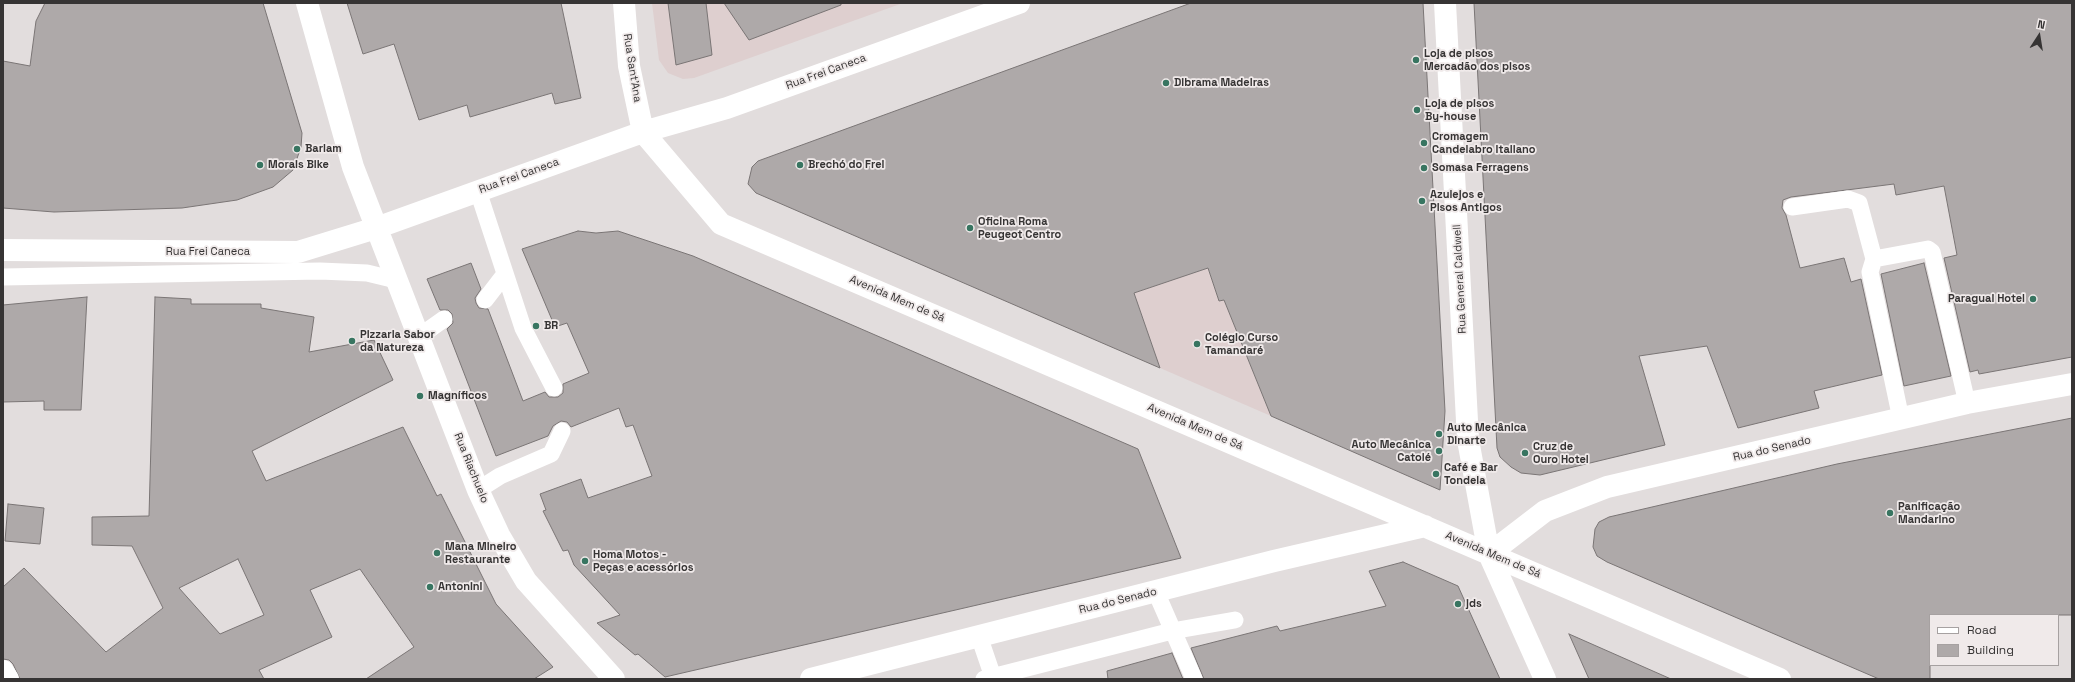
<!DOCTYPE html>
<html>
<head>
<meta charset="utf-8">
<style>
  body { margin:0 }
  #map { position:relative; width:2075px; height:682px; overflow:hidden; background:#e2dddd; font-family:"Space Grotesk",sans-serif }
  canvas { display:block }
  .frame { position:absolute; inset:0; border:4px solid #363434; pointer-events:none }
  .legend { position:absolute; left:1929px; top:614px; width:130px; height:52px; box-sizing:border-box; background:#f0eaea; border:1px solid #a6a1a1; margin:0; padding:5px 7px; list-style:none; font-size:12px; color:#363434 }
  .legend li { display:flex; align-items:center; gap:8px; height:20px }
  .legend b { width:20px; border:1px solid #a6a1a1 }
  .north { position:absolute; left:2019px; top:16px; width:40px; height:40px; -webkit-text-stroke:3px #f0eaea; paint-order:stroke; rotate:12deg; font-size:11px; font-weight:700; line-height:16px; text-align:center; color:#363434 }
  .north::after { content:''; display:block; margin:auto; width:14px; height:18px; background:#363434; clip-path:polygon(50% 0,100% 100%,50% 72%,0 100%) }
</style>
</head>
<body>
<div id="map">
<canvas width="2075" height="682"></canvas>
<div class="frame"></div>
<ul class="legend">
<li><b style="height:5px;background:#fff"></b>Road</li>
<li><b style="height:11px;background:#aea9a9"></b>Building</li>
</ul>
<div class="north">N</div>
</div>
<script>
const context = document.querySelector('canvas').getContext('2d');
context.lineJoin = 'round';
function fillPath(path, color) {
  context.fillStyle = color;
  context.fill(path, 'evenodd');
}
function poly(rows) {
  const path = new Path2D();
  for (const r of rows) {
    path.moveTo(r[0], r[1]);
    for (let i = 2; i < r.length; i += 2) path.lineTo(r[i], r[i + 1]);
  }
  return path;
}
function trace(path, color, width, dash) {
  context.strokeStyle = color;
  context.lineWidth = width;
  context.lineCap = dash ? 'butt' : 'round';
  context.setLineDash(dash || []);
  context.stroke(path);
}
function drawText(font, color, halo, rows, align = 'center') {
  context.font = font + ' "Space Grotesk",sans-serif';
  context.lineWidth = 3.5;
  context.setLineDash([]);
  context.textBaseline = 'middle';
  context.strokeStyle = halo;
  context.fillStyle = color;
  for (const [text, x, y, turn = 0] of rows) {
    context.save();
    context.translate(x, y);
    context.rotate((+turn || 0) * Math.PI / 180);
    context.textAlign = isNaN(turn) ? turn : align;
    if (halo) context.strokeText(text, 0, 0);
    context.fillText(text, 0, 0);
    context.restore();
  }
}
fillPath(poly([
  [652,3,903,3,694,78,683,79,668,73,659,60],
  [1208,268,1219,301,1224,300,1271,416,1160,368,1134,293]
]), '#decfcf');
const building = poly([
  [45,3,263,3,302,133,301,147,293,170,273,187,237,200,182,208,54,212,3,208,3,61,30,66,36,21,45,3],
  [347,3,561,3,581,98,555,104,552,93,470,117,467,105,419,120,394,44,363,54,347,3],
  [668,3,706,3,712,55,676,65,668,3],
  [724,3,841,3,841,5,749,40,724,3],
  [1191,3,1423,3,1445,411,1440,490,1271,416,1224,300,1219,301,1208,268,1134,293,1160,368,756,193,748,184,752,167,758,161,1191,3],
  [1474,3,2072,3,2072,357,1979,374,1978,370,1970,372,1944,258,1957,255,1944,186,1896,195,1894,184,1791,197,1783,200,1782,208,1786,215,1800,268,1844,258,1851,282,1861,279,1882,375,1814,391,1819,408,1738,428,1707,346,1639,356,1665,445,1540,475,1521,473,1511,467,1500,457,1497,448,1474,3],
  [578,231,596,233,618,231,693,256,1138,449,1181,558,665,677,638,654,635,655,597,623,620,615,574,565,568,550,563,551,543,511,546,510,540,494,581,479,588,498,652,476,633,425,626,427,619,408,571,427,567,422,561,421,553,426,548,436,496,456,447,329,453,323,452,314,448,310,440,310,427,279,471,263,481,289,475,298,476,303,479,308,488,309,523,401,545,392,549,397,558,397,563,393,563,384,589,373,567,323,555,327,522,249,578,231],
  [1924,263,1951,376,1904,386,1881,274,1924,263],
  [87,297,81,410,44,410,44,401,3,402,3,305,87,297],
  [155,297,191,299,191,304,261,304,261,308,314,317,309,352,374,340,393,380,252,451,266,481,403,427,437,496,441,494,496,604,553,667,534,679,366,679,414,647,360,569,310,590,332,637,259,670,264,679,20,679,13,664,9,660,3,659,3,587,24,568,106,652,163,608,132,546,92,545,92,517,149,516,155,297],
  [238,559,264,615,220,634,179,588,238,559],
  [2072,418,2072,615,1930,615,1930,679,1879,679,1607,562,1597,556,1593,547,1595,529,1599,522,1609,517,1837,464,2072,418],
  [8,504,44,508,40,544,5,541,8,504],
  [1403,562,1458,586,1500,679,1204,679,1191,648,1277,626,1280,631,1386,606,1369,571,1403,562],
  [1569,634,1671,679,1589,679,1569,634],
  [1172,653,1183,679,1108,679,1107,671,1172,653]
]);
fillPath(building, '#aea9a9');
trace(building, '#7a7575', 1);
trace(poly([
  [478,191,523,328,554,388],
  [1792,207,1848,199,1859,203,1874,259,1870,272,1901,419],
  [1874,259,1928,249,1932,252,1967,403],
  [3,277,320,271,367,273,396,280],
  [485,300,505,274],
  [420,336,444,319],
  [478,490,500,476,551,454,562,431],
  [1156,592,1194,679],
  [979,636,993,677],
  [984,679,1172,631,1235,620]
]), '#fff', 17);
trace(poly([
  [3,671,8,679]
]), '#fff', 22);
trace(poly([
  [307,3,353,167,478,490,499,535,526,581,614,679],
  [624,3,629,66,643,132,721,224,1780,679],
  [1445,3,1468,440,1489,554,1545,679],
  [3,250,298,252,376,228,643,132,727,108,1019,3],
  [1489,554,1545,511,1607,487,1967,403,2072,384],
  [811,679,1274,561,1425,526]
]), '#fff', 22);
for (const [x, y, r, color] of [
  [1416,60,4,"#387561"],
  [1166,83,4,"#387561"],
  [1417,110,4,"#387561"],
  [1424,143,4,"#387561"],
  [297,149,4,"#387561"],
  [260,165,4,"#387561"],
  [800,165,4,"#387561"],
  [1424,168,4,"#387561"],
  [1422,201,4,"#387561"],
  [970,228,4,"#387561"],
  [2033,299,4,"#387561"],
  [536,326,4,"#387561"],
  [352,341,4,"#387561"],
  [1197,344,4,"#387561"],
  [420,396,4,"#387561"],
  [1439,434,4,"#387561"],
  [1439,451,4,"#387561"],
  [1525,453,4,"#387561"],
  [1436,474,4,"#387561"],
  [1890,513,4,"#387561"],
  [437,553,4,"#387561"],
  [585,561,4,"#387561"],
  [430,587,4,"#387561"],
  [1458,604,4,"#387561"]
]) {
  const dot = new Path2D();
  dot.arc(x, y, r, 0, 2 * Math.PI);
  context.fillStyle = color;
  context.fill(dot);
  trace(dot, '#f0eaea', 1.5);
}
drawText('bold 11px', '#363434', '#f0eaea', [
  ["Loja de pisos",1424,54],
  ["Mercadão dos pisos",1424,67],
  ["Dibrama Madeiras",1174,83],
  ["Loja de pisos",1425,104],
  ["By-house",1425,117],
  ["Cromagem",1432,137],
  ["Candelabro Italiano",1432,150],
  ["Barlam",305,149],
  ["Morais Bike",268,165],
  ["Brechó do Frei",808,165],
  ["Somasa Ferragens",1432,168],
  ["Azulejos e",1430,195],
  ["Pisos Antigos",1430,208],
  ["Oficina Roma",978,222],
  ["Peugeot Centro",978,235],
  ["Paraguai Hotel",2025,299,"right"],
  ["BR",544,326],
  ["Pizzaria Sabor",360,335],
  ["da Natureza",360,348],
  ["Colégio Curso",1205,338],
  ["Tamandaré",1205,351],
  ["Magníficos",428,396],
  ["Auto Mecânica",1447,428],
  ["Dinarte",1447,441],
  ["Auto Mecânica",1431,445,"right"],
  ["Catolé",1431,458,"right"],
  ["Cruz de",1533,447],
  ["Ouro Hotel",1533,460],
  ["Café e Bar",1444,468],
  ["Tondela",1444,481],
  ["Panificação",1898,507],
  ["Mandarino",1898,520],
  ["Mana Mineiro",445,547],
  ["Restaurante",445,560],
  ["Homa Motos -",593,555],
  ["Peças e acessórios",593,568],
  ["Antonini",438,587],
  ["jds",1466,604]
], 'left');
drawText('11px', '#363434', '#f0eaea', [
  ["Rua Sant'Ana",632,68,81],
  ["Rua Frei Caneca",826,72,-20],
  ["Rua Frei Caneca",519,176,-20],
  ["Rua Frei Caneca",208,252],
  ["Rua General Caldwell",1460,279,-93],
  ["Avenida Mem de Sá",897,299,23],
  ["Avenida Mem de Sá",1195,427,23],
  ["Rua do Senado",1772,449,-13],
  ["Rua Riachuelo",471,468,68],
  ["Avenida Mem de Sá",1493,555,23],
  ["Rua do Senado",1118,601,-14]
]);
</script>
</body>
</html>
